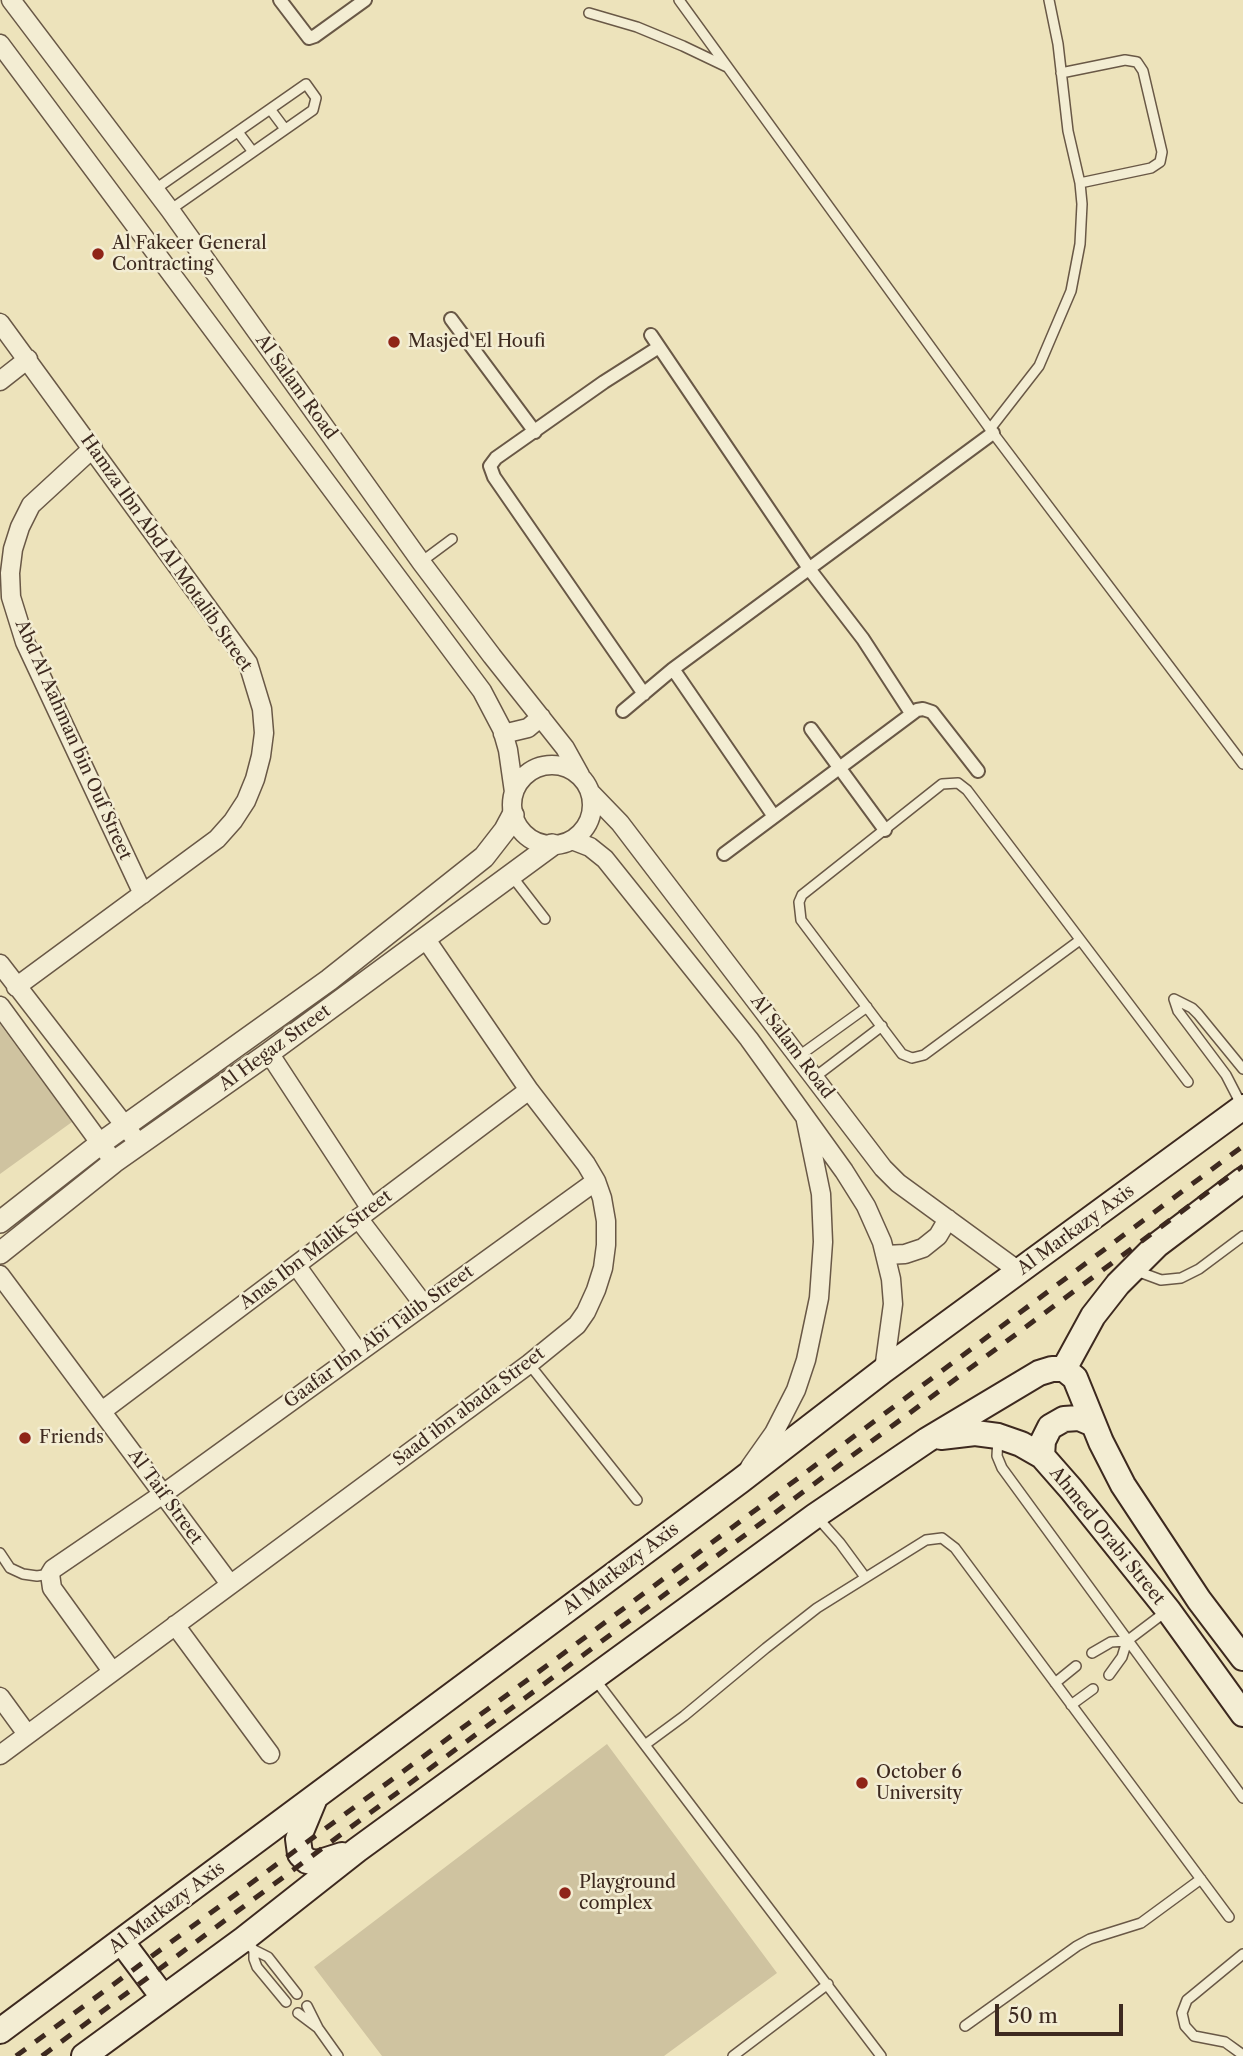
<!DOCTYPE html>
<html>
<head>
<meta charset="utf-8">
<style>
  body { margin:0 }
  #map { position:relative; width:1243px; height:2056px; overflow:hidden; background:#ede3bb; font-family:"Libre Caslon Text",serif }
  canvas { display:block }
  .scale { position:absolute; left:995px; top:2004px; width:128px; height:32px; box-sizing:border-box; border:4px solid #3d291f; border-top:0; padding-left:9px; font-size:21px; line-height:24px; white-space:nowrap; color:#3d291f; -webkit-text-stroke:5px #f3edd3; paint-order:stroke }
</style>
</head>
<body>
<div id="map">
<canvas width="1243" height="2056"></canvas>
<div class="scale">50 m</div>
</div>
<script>
const context = document.querySelector('canvas').getContext('2d');
context.lineJoin = 'round';
function fillPath(path, color) {
  context.fillStyle = color;
  context.fill(path, 'evenodd');
}
function poly(rows) {
  const path = new Path2D();
  for (const r of rows) {
    if (r.length === 3) {
      path.moveTo(r[0] + r[2], r[1]);
      path.arc(r[0], r[1], r[2], 0, 2 * Math.PI);
      continue;
    }
    path.moveTo(r[0], r[1]);
    for (let i = 2; i < r.length; i += 2) path.lineTo(r[i], r[i + 1]);
  }
  return path;
}
function trace(path, color, width, dash) {
  context.strokeStyle = color;
  context.lineWidth = width;
  context.lineCap = dash ? 'butt' : 'round';
  context.setLineDash(dash || []);
  context.stroke(path);
}
function drawText(font, color, halo, rows, align = 'center') {
  context.font = font + ' "Libre Caslon Text",serif';
  context.lineWidth = 5;
  context.setLineDash([]);
  context.textBaseline = 'middle';
  context.strokeStyle = halo;
  context.fillStyle = color;
  for (const [text, x, y, turn = 0] of rows) {
    context.save();
    context.translate(x, y);
    context.rotate((+turn || 0) * Math.PI / 180);
    context.textAlign = isNaN(turn) ? turn : align;
    if (halo) context.strokeText(text, 0, 0);
    context.fillText(text, 0, 0);
    context.restore();
  }
}
fillPath(poly([
  [0,1024,72,1122,0,1174],
  [607,1744,777,1973,664,2056,382,2056,314,1967]
]), '#cfc3a0');
const service = poly([
  [679,0,990,429,1243,764],
  [589,13,637,27,683,46,727,67],
  [1061,73,1125,60,1137,62,1143,71,1162,152,1160,162,1151,168,1080,183],
  [270,109,285,129],
  [238,132,253,152],
  [154,190,306,84,316,98,313,110,170,210],
  [990,429,1039,366,1071,291,1080,244,1082,204,1080,183,1068,131,1058,44,1049,0],
  [421,562,452,539],
  [511,875,545,919],
  [1080,940,924,1055,912,1058,902,1054,801,920,799,902,802,895,942,784,958,783,967,790,1188,1082],
  [1174,999,1178,1011,1226,1075,1242,1106],
  [1174,999,1192,1008,1198,1014,1243,1069],
  [799,1056,867,1007],
  [815,1077,882,1026],
  [1134,1270,1161,1280,1181,1278,1199,1269,1243,1236],
  [529,1364,637,1500],
  [998,1438,997,1456,1002,1468,1243,1798],
  [816,1516,840,1543,865,1577],
  [0,1553,10,1568,23,1574,37,1576,50,1574],
  [1092,1653,1111,1642,1127,1641,1168,1610],
  [1109,1675,1122,1657,1127,1641],
  [594,1678,881,2056],
  [1055,1683,1076,1666],
  [1071,1705,1093,1689],
  [646,1744,684,1716,766,1648,817,1608,926,1540,942,1538,955,1548,1229,1917],
  [245,1941,254,1950,268,1957,297,1994],
  [254,1950,254,1959,257,1967,286,2002],
  [1243,1954,1192,1996,1187,2000,1182,2013,1185,2026,1194,2036,1225,2042,1243,2055],
  [307,2006,318,2028,338,2056],
  [298,2013,318,2028],
  [965,2026,1077,1946,1090,1939,1141,1923,1201,1879],
  [733,2056,828,1984]
]);
const pedestrian = poly([
  [280,0,309,38,315,36,365,0],
  [451,319,535,432],
  [651,335,810,570,863,639,911,713],
  [673,669,773,815],
  [644,694,494,477,490,466,496,458,604,382,659,347],
  [623,711,673,669,993,433],
  [811,729,885,830],
  [724,854,917,710,923,709,932,712,978,771]
]);
const minor = poly([
  [11,0,170,210,421,562,492,656,565,748,580,775],
  [0,44,482,691,502,729,508,750,514,792],
  [0,323,248,663,262,709,264,733,261,756,255,779,246,801,233,821,217,839,16,987],
  [0,381,28,359],
  [93,448,31,505,20,527,13,549,10,573,11,597,25,642,143,894],
  [503,734,528,728,541,717],
  [552,805,40],
  [591,793,620,823,883,1168,898,1183,1020,1272],
  [572,840,590,847,605,859,749,1039,844,1171,866,1206,882,1242,891,1279,893,1304,884,1370],
  [0,964,139,1144],
  [0,1006,114,1162],
  [269,1053,371,1209],
  [358,1218,424,1305],
  [886,1255,905,1254,923,1248,938,1236,948,1219],
  [296,1265,358,1352],
  [0,1275,230,1584],
  [102,1411,529,1090],
  [750,1467,774,1433,796,1390,806,1360,819,1298,823,1242,821,1194,806,1121],
  [175,1625,270,1754],
  [112,1671,52,1588,50,1574,53,1569,163,1494,596,1181],
  [0,1697,27,1734],
  [0,1755,529,1364,577,1325,586,1312,596,1290,603,1268,606,1245,606,1221,602,1198,596,1181,586,1164,529,1090,425,938]
]);
const tertiary = poly([
  [0,1222,101,1143,329,980,484,857,505,830,513,815],
  [0,1253,114,1162,269,1053,552,845]
]);
const secondary = poly([
  [1064,1369,1075,1378,1101,1442,1123,1485,1199,1600,1243,1658],
  [1064,1369,1093,1316,1118,1284,1157,1245,1243,1180],
  [941,1437,975,1433,998,1436,1021,1444,1042,1456,1071,1489,1168,1610,1243,1714],
  [1042,1456,1043,1441,1050,1427,1064,1419,1079,1418,1093,1424],
  [315,1798,298,1839,300,1854,307,1861,317,1863,342,1855],
  [121,1941,163,1997],
  [0,2031,740,1481,884,1370,1243,1107],
  [84,2056,244,1939,357,1850,815,1516,927,1440,1039,1373,1052,1369,1064,1369]
]);
trace(service, '#695846', 12);
trace(pedestrian, '#695846', 16);
trace(minor, '#695846', 21);
trace(tertiary, '#695846', 24);
trace(secondary, '#3d291f', 28);
trace(service, '#f3edd3', 9);
trace(pedestrian, '#f3edd3', 12);
trace(minor, '#f3edd3', 18);
trace(tertiary, '#f3edd3', 21);
trace(secondary, '#f3edd3', 24);
trace(poly([
  [16,2056,560,1656,1243,1146],
  [42,2056,1243,1166]
]), '#3d291f', 5, [12, 12]);
for (const [x, y, r, color] of [
  [98,254,7,"#8f2418"],
  [394,342,7,"#8f2418"],
  [25,1438,7,"#8f2418"],
  [862,1783,7,"#8f2418"],
  [565,1893,7,"#8f2418"]
]) {
  const dot = new Path2D();
  dot.arc(x, y, r, 0, 2 * Math.PI);
  context.fillStyle = color;
  context.fill(dot);
  trace(dot, '#f3edd3', 2.5);
}
drawText('18px', '#3d291f', '#f3edd3', [
  ["Al Fakeer General",112,244],
  ["Contracting",112,265],
  ["Masjed El Houfi",408,342],
  ["Friends",39,1438],
  ["October 6",876,1773],
  ["University",876,1794],
  ["Playground",579,1883],
  ["complex",579,1904]
], 'left');
drawText('18px', '#3d291f', '#f3edd3', [
  ["Al Salam Road",296,387,54],
  ["Hamza Ibn Abd Al Motalib Street",166,553,55],
  ["Abd Al Aahman bin Ouf Street",73,740,66],
  ["Al Salam Road",792,1047,53],
  ["Al Hegaz Street",275,1048,-36],
  ["Al Markazy Axis",1076,1230,-36],
  ["Anas Ibn Malik Street",316,1250,-37],
  ["Gaafar Ibn Abi Talib Street",379,1337,-36],
  ["Saad ibn abada Street",469,1407,-37],
  ["Al Taif Street",165,1497,54],
  ["Ahmed Orabi Street",1107,1536,51],
  ["Al Markazy Axis",621,1569,-37],
  ["Al Markazy Axis",167,1908,-37]
]);
</script>
</body>
</html>
